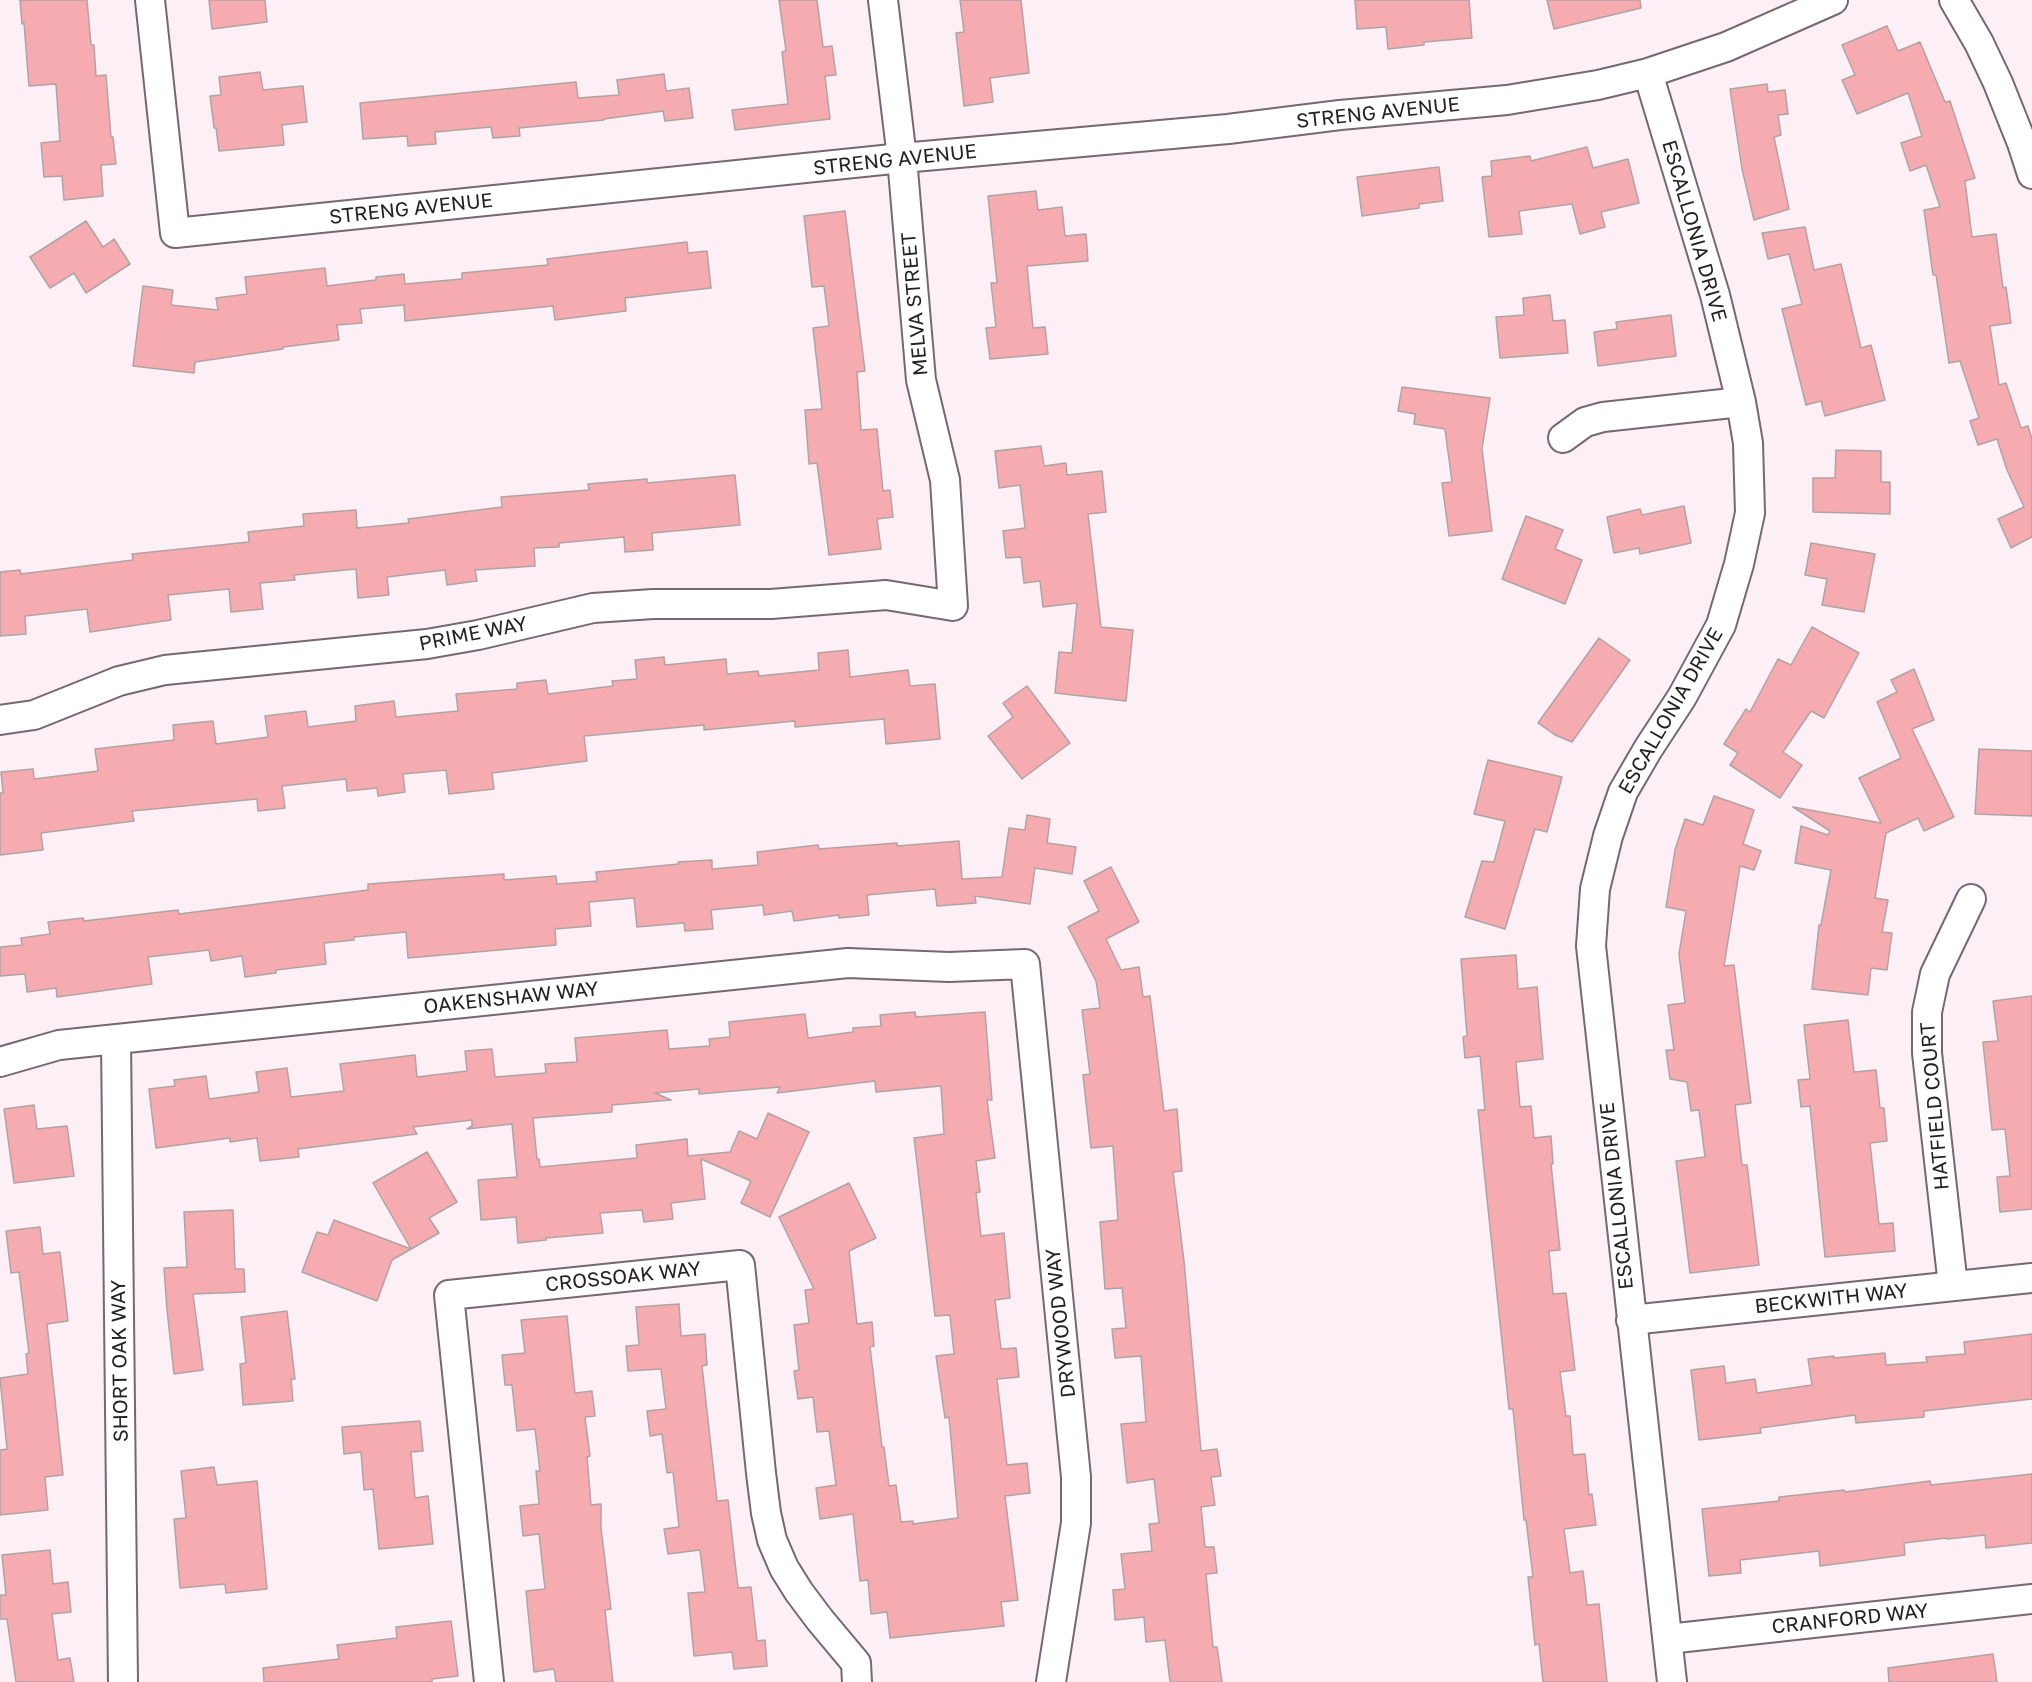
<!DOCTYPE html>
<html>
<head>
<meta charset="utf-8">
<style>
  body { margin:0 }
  canvas { display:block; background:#fceff5 }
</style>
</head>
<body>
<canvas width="2032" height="1682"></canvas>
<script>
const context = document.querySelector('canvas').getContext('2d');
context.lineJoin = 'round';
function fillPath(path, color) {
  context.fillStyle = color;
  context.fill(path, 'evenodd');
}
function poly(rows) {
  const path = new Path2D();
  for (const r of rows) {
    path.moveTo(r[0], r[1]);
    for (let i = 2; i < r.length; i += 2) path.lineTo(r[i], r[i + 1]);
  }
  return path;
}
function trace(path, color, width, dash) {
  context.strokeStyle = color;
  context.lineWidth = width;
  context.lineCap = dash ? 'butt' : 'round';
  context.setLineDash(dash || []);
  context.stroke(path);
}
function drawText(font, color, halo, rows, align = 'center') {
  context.font = font + ' "Golos Text",sans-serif';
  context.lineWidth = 6;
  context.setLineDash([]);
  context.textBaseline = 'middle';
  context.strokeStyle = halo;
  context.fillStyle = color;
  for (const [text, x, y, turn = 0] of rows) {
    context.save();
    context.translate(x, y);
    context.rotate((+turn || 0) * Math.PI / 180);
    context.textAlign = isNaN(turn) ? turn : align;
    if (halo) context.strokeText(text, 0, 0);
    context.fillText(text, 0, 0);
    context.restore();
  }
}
const building = poly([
  [20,0,87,0,91,45,94,45,96,76,106,75,111,137,113,137,116,164,101,165,103,196,64,200,62,176,44,177,41,143,60,141,56,84,29,86,24,23,22,24,20,0],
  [209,0,265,0,267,22,212,29,209,0],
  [779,0,817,0,823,47,832,46,836,75,825,76,830,119,735,130,732,110,788,104,782,52,786,51,779,0],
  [960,0,1021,0,1029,73,990,78,993,102,964,106,956,33,964,32,960,0],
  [1355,0,1469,0,1472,38,1424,42,1424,45,1388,49,1386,27,1357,29,1355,0],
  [1547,0,1640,0,1641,8,1554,29,1547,0],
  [1887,26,1898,51,1920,42,1945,102,1950,101,1975,178,1965,181,1972,237,1996,234,2003,288,2006,287,2011,323,1990,326,1999,385,2006,383,2021,428,2028,426,2032,439,2032,537,2011,548,1998,519,2024,507,2007,470,1997,439,1978,445,1970,421,1979,418,1960,361,1949,363,1936,275,1933,275,1924,210,1940,207,1926,165,1910,171,1901,143,1922,136,1908,93,1857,114,1842,80,1855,75,1842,45,1887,26],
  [260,72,263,90,303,86,307,122,282,125,284,145,219,151,216,128,214,128,210,96,221,95,219,77,260,72],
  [664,74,666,91,689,88,693,118,665,121,663,111,604,119,604,120,519,128,520,136,493,138,491,127,435,132,436,144,408,146,407,136,363,139,360,103,576,82,578,98,619,95,617,80,664,74],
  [1767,84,1768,92,1785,90,1788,114,1778,115,1781,135,1774,137,1789,209,1754,220,1742,169,1730,89,1767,84],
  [1587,147,1593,168,1628,159,1639,203,1601,212,1605,227,1580,234,1572,204,1519,211,1522,234,1489,237,1482,177,1492,176,1491,161,1530,156,1531,161,1587,147],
  [1439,167,1443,201,1419,204,1419,208,1362,216,1357,177,1439,167],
  [1036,191,1038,210,1062,207,1065,236,1086,234,1088,261,1027,266,1033,328,1045,327,1048,354,990,359,986,328,996,327,991,283,997,283,988,196,1036,191],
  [845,211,865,371,857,372,861,430,877,429,883,491,890,490,893,517,877,519,881,549,829,555,817,463,809,464,805,410,822,409,813,328,829,326,824,286,812,287,804,216,845,211],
  [86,221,103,247,114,239,130,264,86,293,74,273,50,288,30,257,86,221],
  [1805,227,1814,270,1841,264,1861,348,1871,345,1885,400,1825,416,1821,401,1806,405,1782,309,1802,304,1789,254,1768,259,1762,233,1805,227],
  [687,242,688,253,707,251,711,288,625,298,626,311,555,320,553,306,405,321,404,305,360,309,362,323,337,325,339,340,283,347,283,349,195,362,194,373,133,366,143,286,173,290,171,305,218,310,216,298,247,294,245,277,325,268,327,286,376,280,376,277,404,274,405,284,462,279,462,273,548,265,547,259,687,242],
  [1550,295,1553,321,1565,320,1568,353,1500,358,1496,317,1524,315,1523,298,1550,295],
  [1671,315,1676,356,1598,366,1594,332,1617,329,1616,322,1671,315],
  [1402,387,1490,398,1482,449,1492,531,1449,536,1442,483,1452,482,1445,429,1414,424,1415,414,1398,411,1402,387],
  [1041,446,1044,466,1066,463,1067,475,1102,471,1106,512,1088,514,1101,627,1133,630,1126,701,1055,693,1059,652,1072,653,1077,603,1043,607,1040,581,1024,583,1021,557,1006,558,1003,531,1025,528,1020,485,999,488,995,451,1041,446],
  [1836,450,1881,451,1881,482,1890,482,1890,514,1813,512,1813,478,1835,478,1836,450],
  [735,475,740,525,652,533,653,550,625,552,624,537,559,543,559,547,534,548,535,566,475,570,477,581,447,585,445,570,387,577,389,595,358,598,356,569,294,575,295,580,260,583,263,609,231,612,229,589,168,595,171,620,90,632,87,609,25,616,26,634,0,636,0,572,20,570,21,574,133,560,132,554,249,542,248,532,304,526,303,514,356,510,357,528,409,523,408,519,502,507,501,497,589,490,588,484,647,479,647,483,735,475],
  [1684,506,1691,543,1640,554,1639,548,1614,553,1607,517,1640,509,1642,515,1684,506],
  [1526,516,1563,530,1555,549,1582,560,1565,604,1502,579,1526,516],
  [1811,543,1875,554,1864,612,1822,605,1827,579,1805,575,1811,543],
  [1812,627,1859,653,1824,718,1811,711,1783,752,1802,765,1780,798,1730,765,1738,753,1724,744,1746,709,1750,712,1778,659,1791,665,1812,627],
  [1599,638,1630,660,1572,742,1555,735,1538,723,1599,638],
  [848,650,850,677,908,670,910,686,935,684,940,739,886,744,884,719,795,727,795,721,704,730,704,725,584,736,587,761,492,773,494,789,449,794,446,770,403,774,405,792,378,796,377,788,347,791,346,779,282,786,285,808,258,811,257,799,132,811,134,821,41,833,43,850,0,855,0,793,3,793,1,772,33,769,34,779,98,771,95,749,174,740,173,725,213,721,216,744,268,737,265,716,306,711,308,727,356,721,355,706,394,701,396,717,458,711,456,694,517,689,517,683,546,680,548,694,613,686,612,681,637,679,635,660,664,657,665,665,726,659,727,674,758,671,759,676,819,670,818,653,848,650],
  [1914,669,1934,720,1912,729,1954,817,1924,831,1918,818,1886,833,1875,898,1888,900,1882,932,1892,933,1887,970,1871,968,1868,995,1812,989,1819,925,1821,925,1831,870,1795,863,1801,826,1828,835,1830,831,1793,807,1881,823,1859,778,1901,758,1877,702,1897,692,1891,680,1914,669],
  [1027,686,1070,743,1022,779,988,736,1013,717,1003,703,1027,686],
  [1979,749,2032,751,2032,816,1975,814,1979,749],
  [1488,760,1562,777,1547,832,1535,829,1505,929,1465,917,1482,861,1494,862,1505,821,1474,814,1488,760],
  [1714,796,1754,810,1743,844,1761,851,1754,870,1740,866,1724,966,1734,965,1742,1031,1751,1103,1735,1105,1742,1165,1747,1165,1759,1265,1690,1273,1676,1161,1705,1157,1699,1110,1691,1111,1687,1082,1670,1079,1666,1050,1674,1050,1668,1005,1685,1003,1679,954,1686,911,1666,907,1675,850,1685,819,1703,825,1714,796],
  [1027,815,1050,819,1047,843,1076,847,1072,874,1035,868,1030,904,975,896,976,903,937,906,935,889,867,895,869,915,839,918,839,915,794,921,792,911,764,915,763,905,711,910,713,929,685,931,684,923,637,927,634,898,589,902,591,926,555,929,556,945,408,958,406,932,354,937,354,940,324,943,326,964,276,970,276,973,245,977,242,956,211,961,209,950,148,957,152,984,57,997,56,988,27,992,25,974,0,976,0,947,22,945,21,938,50,934,48,922,83,918,84,921,178,910,179,914,368,890,368,884,504,874,504,880,556,876,557,884,597,881,596,872,679,864,678,862,712,860,712,869,758,865,757,852,818,845,819,849,897,843,897,846,959,841,962,879,1002,877,1009,828,1025,830,1027,815],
  [1111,867,1139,922,1106,939,1121,970,1139,967,1143,997,1150,996,1164,1111,1177,1109,1182,1171,1173,1172,1184,1261,1201,1451,1217,1449,1221,1476,1211,1477,1215,1505,1201,1507,1205,1547,1214,1547,1217,1573,1206,1574,1213,1647,1217,1647,1222,1682,1170,1682,1165,1640,1146,1642,1144,1617,1115,1620,1113,1590,1125,1589,1121,1554,1152,1551,1149,1524,1159,1523,1154,1479,1127,1483,1121,1424,1146,1422,1141,1356,1115,1358,1112,1329,1126,1328,1122,1288,1105,1289,1100,1222,1118,1220,1113,1146,1091,1148,1083,1075,1090,1074,1082,1010,1100,1008,1096,981,1068,927,1099,911,1084,881,1111,867],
  [1516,955,1518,989,1537,987,1543,1059,1516,1062,1520,1107,1531,1106,1534,1138,1551,1136,1553,1164,1551,1164,1560,1250,1549,1251,1553,1294,1566,1293,1575,1370,1560,1372,1566,1416,1570,1416,1573,1455,1585,1454,1589,1495,1592,1494,1596,1525,1564,1529,1570,1573,1583,1571,1587,1605,1599,1604,1607,1682,1543,1682,1539,1644,1535,1645,1528,1577,1533,1577,1526,1520,1524,1520,1513,1409,1509,1409,1484,1170,1478,1110,1485,1110,1480,1056,1465,1058,1463,1037,1467,1036,1461,959,1516,955],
  [2032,996,2032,1209,2000,1212,1997,1177,2010,1176,2005,1129,1992,1130,1983,1042,1998,1041,1993,1001,2032,996],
  [915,1012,916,1017,985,1012,992,1100,987,1100,995,1158,976,1161,980,1192,976,1193,981,1236,1004,1233,1010,1298,995,1300,1001,1349,1016,1348,1019,1377,997,1379,1007,1465,1027,1463,1030,1493,1005,1496,1018,1600,1001,1602,1004,1626,890,1638,887,1612,871,1614,868,1580,860,1581,853,1514,820,1519,816,1488,836,1485,829,1431,817,1432,813,1397,798,1399,794,1371,799,1370,794,1325,809,1323,805,1290,814,1289,779,1217,849,1183,876,1238,849,1251,857,1324,872,1322,874,1346,870,1347,882,1447,884,1447,889,1486,896,1485,901,1522,913,1521,913,1524,958,1518,949,1417,945,1418,936,1356,954,1354,950,1315,935,1316,914,1138,944,1134,941,1086,876,1092,875,1081,777,1093,780,1087,699,1094,699,1089,655,1093,671,1100,612,1105,612,1112,533,1118,537,1159,539,1159,540,1167,637,1158,636,1145,687,1139,688,1156,730,1152,739,1131,757,1139,768,1113,809,1132,770,1217,741,1203,751,1181,701,1159,705,1199,671,1203,673,1219,644,1222,642,1210,600,1213,603,1233,546,1238,546,1240,518,1243,516,1217,481,1220,478,1180,517,1177,512,1124,467,1129,472,1126,472,1120,413,1127,417,1134,298,1149,299,1157,260,1161,257,1138,230,1142,230,1138,156,1148,149,1089,175,1086,174,1080,206,1076,209,1099,259,1092,256,1072,287,1068,291,1097,344,1091,340,1064,415,1055,417,1077,467,1071,465,1051,492,1049,495,1077,546,1073,545,1064,577,1062,575,1038,667,1030,669,1049,710,1046,709,1039,730,1037,729,1022,805,1014,808,1038,853,1032,853,1028,881,1026,880,1015,915,1012],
  [1848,1020,1854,1072,1876,1070,1880,1108,1884,1108,1887,1141,1870,1143,1879,1224,1893,1223,1895,1251,1825,1257,1810,1106,1801,1107,1798,1080,1810,1079,1804,1025,1848,1020],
  [34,1105,37,1129,67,1126,74,1176,14,1183,4,1109,34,1105],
  [427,1152,457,1202,429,1218,439,1233,392,1260,377,1301,302,1272,317,1232,328,1235,334,1220,411,1249,373,1183,427,1152],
  [233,1210,235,1269,244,1269,245,1292,193,1294,203,1370,174,1374,167,1310,164,1268,187,1267,184,1212,233,1210],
  [40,1227,43,1254,60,1252,68,1321,47,1324,63,1475,45,1477,48,1510,0,1515,0,1450,7,1449,0,1378,28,1374,26,1354,29,1353,19,1272,11,1273,6,1231,40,1227],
  [679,1304,681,1336,705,1334,707,1365,702,1366,717,1501,728,1500,738,1588,751,1587,757,1641,765,1640,767,1666,734,1669,732,1652,694,1656,688,1593,705,1592,700,1550,668,1554,664,1529,679,1527,673,1472,667,1473,662,1434,650,1436,647,1411,666,1409,661,1369,628,1371,626,1346,639,1345,636,1307,679,1304],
  [287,1311,295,1379,291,1379,293,1401,243,1405,240,1364,246,1363,241,1317,287,1311],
  [567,1316,575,1393,592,1391,595,1416,585,1417,590,1456,587,1457,591,1505,601,1504,601,1528,611,1609,605,1610,613,1682,556,1682,554,1669,534,1672,526,1591,545,1589,539,1534,523,1536,520,1506,539,1504,536,1471,540,1471,535,1429,517,1431,512,1385,505,1385,502,1355,525,1353,521,1320,567,1316],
  [2032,1334,2032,1399,1924,1411,1924,1417,1856,1423,1855,1415,1760,1428,1761,1433,1699,1440,1691,1370,1724,1366,1726,1383,1755,1379,1757,1393,1812,1385,1808,1359,1834,1356,1834,1358,1885,1353,1886,1365,1927,1362,1926,1357,1965,1354,1964,1342,2032,1334],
  [420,1421,423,1451,411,1452,415,1498,428,1496,433,1544,379,1549,373,1489,364,1490,361,1452,344,1454,342,1427,420,1421],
  [214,1467,217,1485,257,1481,267,1589,226,1593,225,1584,180,1588,174,1519,186,1518,181,1471,214,1467],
  [2032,1474,2032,1543,1986,1548,1985,1535,1947,1539,1946,1538,1904,1543,1905,1555,1820,1566,1819,1551,1740,1560,1741,1573,1709,1576,1702,1509,1779,1501,1779,1497,1844,1490,1845,1492,1930,1481,1931,1485,2032,1474],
  [50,1550,53,1584,68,1582,71,1612,52,1614,58,1660,70,1658,74,1682,16,1682,7,1619,0,1619,0,1595,6,1595,2,1555,50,1550],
  [451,1621,458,1676,432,1679,432,1682,264,1682,263,1668,339,1659,337,1645,397,1638,396,1627,451,1621],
  [1993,1654,1997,1682,1889,1682,1888,1668,1993,1654]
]);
fillPath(building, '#f6abb0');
trace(building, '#b1a3a4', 1.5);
const street = poly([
  [150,0,175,233,902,158,1228,129,1340,115,1507,100,1598,85,1648,73,1726,47,1833,0],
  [1954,0,1979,43,1998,83,2022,143,2032,174],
  [1648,73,1715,295,1741,402,1748,443,1750,513,1739,564,1721,625,1682,697,1648,749,1623,792,1608,836,1595,889,1591,946,1672,1682],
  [1563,438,1585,422,1603,417,1741,402],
  [0,720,34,715,119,681,165,670,427,644,478,635,593,608,653,604,771,604,886,595,953,606,945,480,921,380,902,158,883,0],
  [116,1040,123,1682],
  [0,1062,59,1045,848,963,949,967,1025,964,1076,1477,1076,1523,1051,1682],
  [1953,1286,1927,1053,1927,1012,1935,974,1971,899],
  [1631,1320,2032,1278],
  [1668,1639,2032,1599],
  [489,1682,449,1295,740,1265,761,1473,766,1513,772,1540,784,1568,799,1592,820,1620,856,1663,857,1682]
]);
trace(street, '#75696f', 32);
trace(street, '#fff', 28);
drawText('20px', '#262123', '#fff', [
  ["STRENG AVENUE",1378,113,-6],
  ["STRENG AVENUE",895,160,-6],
  ["STRENG AVENUE",411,209,-6],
  ["ESCALLONIA DRIVE",1694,231,74],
  ["MELVA STREET",915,304,-95],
  ["PRIME WAY",473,634,-11],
  ["ESCALLONIA DRIVE",1671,711,-60],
  ["OAKENSHAW WAY",511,998,-6],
  ["HATFIELD COURT",1935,1106,-95],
  ["ESCALLONIA DRIVE",1617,1196,-96],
  ["CROSSOAK WAY",623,1277,-6],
  ["BECKWITH WAY",1831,1299,-6],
  ["DRYWOOD WAY",1061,1323,-96],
  ["SHORT OAK WAY",120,1361,-91],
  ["CRANFORD WAY",1850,1619,-6]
]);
</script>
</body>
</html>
